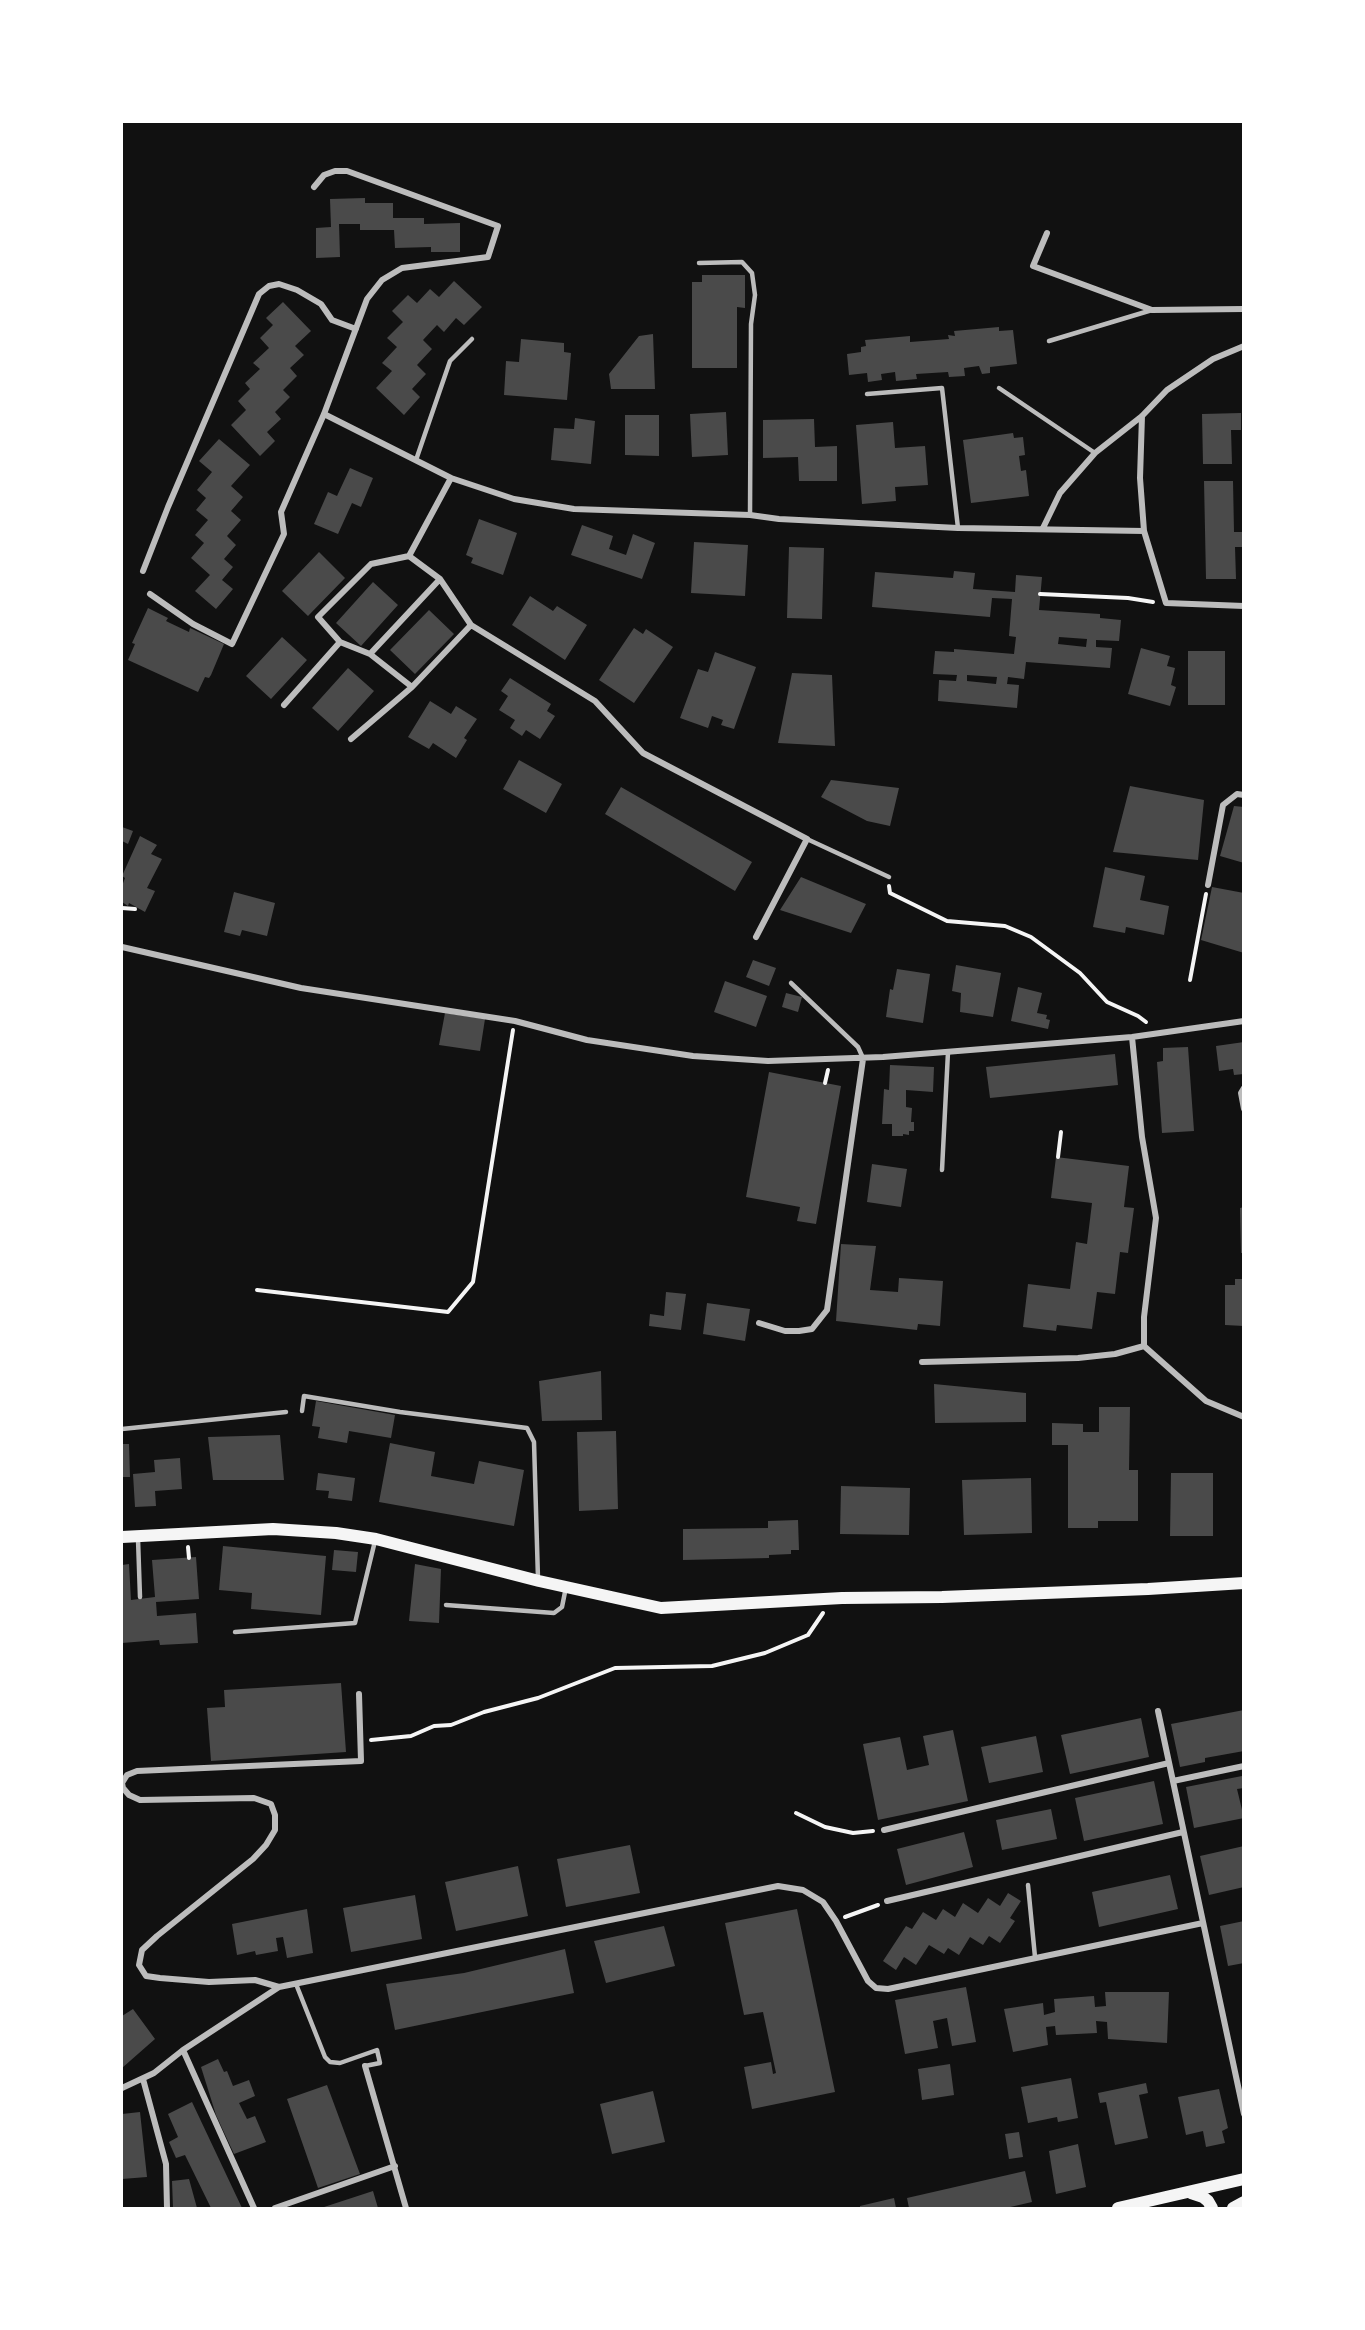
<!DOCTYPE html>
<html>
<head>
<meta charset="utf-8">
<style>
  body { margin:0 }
  #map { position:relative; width:1365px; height:2330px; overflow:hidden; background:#111; font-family:"Open Sans",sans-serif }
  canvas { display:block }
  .frame { position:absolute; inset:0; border:123px solid #fff; pointer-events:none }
</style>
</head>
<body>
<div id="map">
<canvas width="1365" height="2330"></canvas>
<div class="frame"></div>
</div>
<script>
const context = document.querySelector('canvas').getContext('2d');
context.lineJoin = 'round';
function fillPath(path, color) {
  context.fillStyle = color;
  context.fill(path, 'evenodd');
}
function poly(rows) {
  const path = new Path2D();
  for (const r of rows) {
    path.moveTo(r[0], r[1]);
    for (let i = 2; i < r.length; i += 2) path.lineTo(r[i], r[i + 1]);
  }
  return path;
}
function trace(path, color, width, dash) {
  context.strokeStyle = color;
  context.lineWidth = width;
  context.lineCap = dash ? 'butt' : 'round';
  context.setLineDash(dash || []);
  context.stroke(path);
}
fillPath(poly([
  [365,198,365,203,393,203,393,218,424,218,424,224,460,223,460,252,431,252,431,247,395,248,394,230,360,230,360,224,339,224,340,257,316,258,316,228,331,227,330,199],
  [702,275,745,275,745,308,737,307,737,368,692,368,692,282,702,282],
  [454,281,482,307,464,325,456,318,444,332,437,325,423,340,432,349,417,365,426,374,412,389,420,397,404,415,376,388,392,371,382,363,397,347,387,338,403,322,392,311,408,295,417,303,430,289,439,297],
  [283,302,311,331,295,346,304,355,290,368,297,376,283,390,290,397,275,412,281,419,267,432,275,441,260,456,231,425,246,410,238,401,250,389,245,383,260,369,253,363,269,348,260,338,273,325,266,318],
  [999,327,999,331,1013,330,1017,364,990,367,990,373,982,374,979,366,964,368,965,376,949,377,948,372,916,374,917,379,896,381,895,372,881,374,882,380,868,382,867,373,849,375,847,354,861,352,861,347,866,346,865,340,910,336,910,342,949,339,948,335,955,336,954,331],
  [653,334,655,389,611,389,609,374,639,336],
  [521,339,564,343,564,352,571,353,567,400,504,395,506,361,519,362],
  [726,412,728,455,692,457,690,414],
  [1241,413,1241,430,1231,430,1232,464,1203,464,1202,414],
  [625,415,659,415,659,456,625,455],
  [575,418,595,421,591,464,551,460,554,428,574,429],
  [814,419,815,447,837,446,837,481,799,481,798,457,763,458,763,420],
  [893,422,895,448,925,446,928,485,895,487,896,501,862,504,856,425],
  [1013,433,1014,438,1023,437,1025,455,1019,456,1021,471,1026,470,1029,496,971,503,963,440],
  [219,439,250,465,231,486,243,497,231,511,241,520,227,536,236,545,224,559,233,567,222,580,233,589,216,609,195,591,210,575,191,558,204,543,195,535,208,520,196,510,206,498,197,490,212,472,199,461],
  [350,468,373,478,361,507,352,503,338,534,314,524,328,492,337,496],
  [1204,481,1233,481,1234,532,1244,532,1244,547,1235,547,1236,579,1206,579],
  [479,519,517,533,503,575,471,563,473,558,466,555],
  [582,525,613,536,609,549,626,555,633,534,655,543,642,579,571,555],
  [694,542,748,545,745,596,691,593],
  [789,547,824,548,822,619,787,618],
  [319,552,345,578,308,616,282,591],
  [954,571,975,573,973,589,1015,592,1016,575,1042,577,1039,610,1100,614,1100,618,1121,620,1119,641,1096,640,1096,647,1112,648,1110,668,1026,662,1024,679,1008,677,1007,684,1019,685,1017,708,938,701,939,680,956,681,957,675,933,674,935,651,954,652,954,649,1014,654,1016,637,1009,636,1012,599,992,598,990,617,872,607,875,572,953,578],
  [1059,637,1087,639,1086,647,1058,644],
  [967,675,997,677,996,684,967,681],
  [373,582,398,605,361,646,336,623],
  [530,596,553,611,557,606,587,625,565,660,512,625],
  [148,608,168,618,166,621,170,623,189,632,190,628,224,644,211,675,209,678,205,677,198,692,128,660,135,644,132,643],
  [429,610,454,634,415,674,390,650],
  [634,628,643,634,646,629,673,647,634,703,599,680],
  [282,637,307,660,271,699,246,676],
  [1141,648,1170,656,1167,666,1175,668,1171,685,1176,687,1170,706,1128,694],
  [1188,651,1225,651,1225,705,1188,705],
  [715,652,756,667,734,729,721,725,723,720,712,716,708,728,680,718,698,669,708,672],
  [348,668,374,691,338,731,312,708],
  [792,673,832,675,835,746,778,743],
  [510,678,551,704,547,711,555,716,540,739,526,730,522,736,510,728,515,720,499,710,508,696,501,691],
  [430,701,451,714,456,706,477,719,464,738,467,740,456,758,433,743,429,749,408,737],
  [519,760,562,784,546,813,503,789],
  [831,780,899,788,890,826,867,821,821,797],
  [1130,786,1204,800,1198,860,1113,852],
  [621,787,752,862,735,891,605,814],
  [1234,806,1244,807,1244,863,1220,856],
  [122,827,133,831,128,844,122,841],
  [140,836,157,845,151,854,162,859,147,888,155,891,145,912,129,903,128,906,122,902,122,886,125,878,122,876],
  [1105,867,1145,876,1140,900,1169,906,1164,935,1126,927,1125,933,1093,927],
  [801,877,866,904,851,933,780,910],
  [1212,887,1244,893,1244,953,1201,940],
  [234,892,275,903,267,936,242,930,240,936,224,932],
  [753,960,776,968,769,986,746,977],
  [956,965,1001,973,993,1017,960,1012,961,993,952,991],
  [897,969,930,974,923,1023,886,1017,890,989,893,990],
  [725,981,767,996,756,1027,714,1012],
  [1018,987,1042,993,1037,1013,1047,1015,1046,1019,1050,1020,1048,1029,1011,1021],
  [786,993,802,997,798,1012,782,1007],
  [445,1013,485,1019,480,1051,439,1045],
  [1244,1042,1244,1074,1234,1075,1233,1069,1219,1071,1216,1046],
  [1188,1047,1194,1131,1162,1133,1157,1062,1163,1061,1163,1048],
  [1115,1054,1118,1085,990,1098,986,1067],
  [890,1065,934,1067,933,1092,906,1090,906,1107,912,1108,911,1122,914,1122,914,1131,909,1131,909,1135,903,1134,903,1136,892,1136,892,1124,882,1124,884,1089,889,1090],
  [769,1072,841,1086,816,1224,797,1221,800,1207,746,1197],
  [1056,1157,1129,1166,1124,1207,1134,1208,1128,1253,1120,1252,1115,1294,1097,1292,1092,1329,1057,1325,1056,1331,1023,1327,1028,1284,1070,1289,1076,1242,1087,1244,1092,1203,1051,1198],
  [872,1164,907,1169,901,1207,867,1202],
  [1244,1207,1244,1253,1241,1253,1240,1208],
  [841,1244,876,1246,870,1290,898,1292,899,1278,943,1281,940,1326,918,1324,917,1330,836,1321],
  [1235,1279,1244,1279,1244,1326,1225,1325,1225,1285,1235,1285],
  [666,1292,686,1294,681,1330,649,1326,650,1314,664,1316],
  [707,1303,750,1309,745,1341,703,1334],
  [601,1371,602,1420,542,1421,539,1381],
  [934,1384,1026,1393,1026,1422,935,1423],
  [316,1401,395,1415,391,1438,349,1431,347,1443,318,1438,320,1427,312,1426],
  [1099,1407,1130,1407,1129,1470,1138,1470,1138,1521,1098,1521,1098,1528,1068,1528,1068,1445,1052,1445,1052,1423,1083,1424,1083,1432,1099,1432],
  [616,1431,618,1509,579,1511,577,1432],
  [280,1435,284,1480,213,1480,208,1437],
  [390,1443,435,1452,431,1476,474,1484,479,1461,524,1470,514,1526,379,1502],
  [122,1444,129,1444,130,1477,122,1477],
  [180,1458,182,1489,155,1491,156,1506,135,1507,133,1474,155,1472,154,1460],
  [318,1473,355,1478,352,1501,328,1498,329,1491,316,1490],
  [1171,1473,1213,1473,1213,1536,1170,1536],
  [1031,1478,1032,1533,964,1535,962,1480],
  [841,1486,910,1488,909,1535,840,1534],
  [798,1520,799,1550,791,1550,791,1554,769,1555,769,1558,683,1560,683,1529,768,1528,768,1521],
  [223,1546,326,1556,321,1615,251,1609,252,1593,219,1590],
  [334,1550,358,1552,356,1572,332,1570],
  [196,1557,199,1599,156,1602,157,1616,196,1613,198,1643,160,1645,159,1640,122,1643,122,1565,129,1564,131,1600,155,1597,152,1560],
  [415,1564,441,1569,439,1623,409,1621],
  [341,1683,346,1752,211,1761,207,1708,225,1707,224,1690],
  [1244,1710,1244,1751,1205,1758,1205,1762,1180,1767,1171,1724],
  [1141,1718,1149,1757,1070,1774,1061,1735],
  [953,1730,968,1801,878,1820,863,1744,900,1737,907,1770,929,1765,923,1736],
  [1036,1736,1043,1772,989,1783,981,1747],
  [1242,1776,1244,1788,1237,1789,1244,1818,1194,1828,1186,1787],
  [1154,1781,1163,1824,1084,1841,1075,1798],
  [1051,1809,1057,1839,1002,1850,996,1820],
  [964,1832,973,1867,906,1885,897,1849],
  [630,1845,640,1893,566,1907,557,1859],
  [1244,1846,1244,1887,1209,1895,1200,1856],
  [518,1866,528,1916,456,1931,445,1882],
  [1170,1875,1178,1909,1099,1927,1092,1892],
  [1008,1893,1021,1901,1010,1918,1015,1921,1000,1943,989,1936,983,1945,970,1937,959,1955,948,1948,944,1954,929,1945,916,1965,904,1957,896,1970,883,1961,906,1926,912,1929,923,1912,936,1920,943,1909,955,1917,963,1903,978,1913,988,1898,1000,1906],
  [415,1895,422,1939,351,1952,343,1908],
  [307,1909,313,1953,287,1958,283,1937,276,1938,278,1951,256,1955,255,1951,237,1955,232,1924],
  [797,1909,835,2092,752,2109,744,2067,771,2062,773,2074,776,2073,763,2012,744,2015,725,1923],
  [1244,1921,1244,1963,1228,1966,1220,1926],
  [664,1926,675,1966,606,1983,594,1941],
  [565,1949,574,1993,395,2030,386,1984,464,1973],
  [966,1987,976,2042,952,2046,947,2018,933,2021,938,2048,905,2054,895,2000],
  [1105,1992,1169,1992,1167,2043,1108,2039,1107,2022,1096,2021,1097,2033,1056,2035,1055,2026,1046,2027,1048,2045,1013,2052,1004,2009,1043,2003,1044,2015,1055,2012,1054,1999,1094,1996,1095,2007,1106,2006],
  [133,2009,155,2039,122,2068,122,2016],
  [218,2059,224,2072,227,2071,233,2086,249,2080,255,2096,239,2103,247,2119,255,2116,266,2142,234,2154,216,2115,201,2067],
  [950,2064,954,2095,922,2100,918,2069],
  [1071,2078,1078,2118,1058,2122,1057,2117,1028,2123,1021,2087],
  [1146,2083,1148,2093,1139,2095,1148,2138,1115,2145,1106,2102,1100,2103,1098,2093],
  [327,2085,360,2174,318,2188,287,2099],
  [1219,2089,1228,2128,1222,2131,1225,2143,1206,2147,1203,2131,1186,2135,1178,2097],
  [653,2091,665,2142,612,2154,600,2104],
  [192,2102,242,2208,211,2208,185,2155,176,2158,169,2142,178,2137,168,2114],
  [140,2112,147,2177,122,2179,122,2114],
  [1019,2132,1023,2157,1009,2159,1005,2134],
  [1078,2144,1086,2187,1056,2194,1049,2151],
  [1025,2171,1032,2202,1006,2208,909,2208,907,2198],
  [189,2179,197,2208,173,2208,172,2181],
  [373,2191,378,2208,321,2208],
  [894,2198,896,2208,860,2208,860,2206]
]), '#4a4a4a');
trace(poly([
  [1040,594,1128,598,1153,602],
  [889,886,890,893,947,921,1005,926,1031,937,1080,973,1107,1002,1138,1016,1146,1022],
  [122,908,135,909],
  [1190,980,1206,894],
  [825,1083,828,1070],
  [1058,1157,1061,1132],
  [257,1290,448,1312,473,1282,513,1030],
  [188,1547,189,1558],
  [371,1740,411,1736,434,1726,451,1725,484,1712,538,1698,615,1668,712,1666,765,1653,808,1635,823,1613],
  [796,1813,825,1827,853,1833,873,1831],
  [845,1917,878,1905]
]), '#f5f5f5', 4);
trace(poly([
  [699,263,742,262,752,273,755,295,751,324,750,515],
  [1049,341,1152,310],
  [999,388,1095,453],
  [867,394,942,388,958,528],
  [416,460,450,361,472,339],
  [807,839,889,877],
  [791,983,858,1047,863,1058],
  [942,1170,948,1052],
  [302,1411,304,1396,400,1412,527,1428,534,1442,538,1579],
  [122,1429,286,1412],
  [138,1539,140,1597],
  [446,1605,554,1613,562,1607,566,1587],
  [235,1632,355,1623,375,1541],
  [1028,1885,1035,1957],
  [296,1984,325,2057,330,2062,340,2063,377,2050,380,2063,365,2066]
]), '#bcbcbc', 4.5);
trace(poly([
  [1047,233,1033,266,1152,310,1244,309],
  [324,414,451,478,514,499,574,509,750,515,779,519,958,528,1144,531],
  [1142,416,1140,478,1144,531,1166,603,1244,606],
  [451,478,409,556,440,579,471,625,595,701,643,753,807,839,756,937],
  [1043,528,1060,493,1095,453,1142,416,1167,390,1213,359,1244,346],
  [143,571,168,507,259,294,269,286,279,284,297,290,321,304,332,320,356,329],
  [150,594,193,624,232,644,284,534,281,512,324,414,367,299,382,280,402,268,488,257,498,226,347,171,335,171,324,175,314,187],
  [340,642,318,617,371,564,409,556],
  [412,687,370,654,440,579],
  [284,705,340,642,370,654],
  [351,739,412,687,471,625],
  [1208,885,1223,805,1237,794,1244,795],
  [122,947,301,988,515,1021,587,1040,693,1056,768,1061,883,1057,1132,1037,1244,1021],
  [1132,1037,1142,1137,1156,1218,1144,1317,1144,1346,1206,1401,1244,1417],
  [1244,1088,1241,1093,1244,1109],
  [759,1323,785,1331,799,1331,812,1329,827,1310,863,1059],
  [922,1362,1078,1358,1115,1354,1144,1346],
  [1158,1711,1244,2114],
  [1173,1781,1244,1766],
  [884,1830,1169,1763],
  [887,1901,1183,1832],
  [279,1987,255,1980,209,1982,160,1978,146,1976,139,1965,142,1950,157,1936,253,1859,266,1845,275,1830,275,1815,271,1804,254,1798,140,1800,129,1795,123,1788,122,1783,127,1775,137,1771,361,1761,359,1694],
  [183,2050,254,2208],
  [365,2066,406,2208],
  [143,2079,166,2164,167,2208],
  [122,2088,154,2073,183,2050,279,1987,778,1886,803,1890,823,1902,836,1921,868,1981,876,1988,888,1989,1203,1923],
  [275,2208,395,2166]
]), '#bcbcbc', 6);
trace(poly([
  [122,1537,273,1529,336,1533,376,1539,539,1581,661,1608,842,1598,942,1597,1148,1589,1244,1583],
  [1191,2193,1203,2197,1208,2201,1212,2208],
  [1118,2208,1244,2179],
  [1233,2208,1244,2202]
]), '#f5f5f5', 12);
</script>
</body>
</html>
